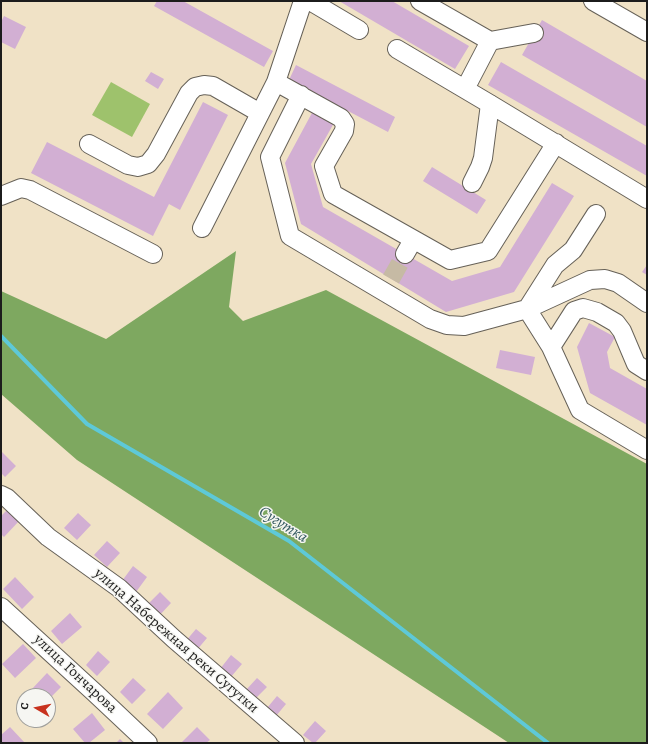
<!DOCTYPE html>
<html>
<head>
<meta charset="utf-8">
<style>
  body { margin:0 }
  #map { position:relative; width:648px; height:744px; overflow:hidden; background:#f0e2c6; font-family:Alegreya,serif }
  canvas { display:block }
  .frame { position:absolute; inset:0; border:2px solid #1c1c1c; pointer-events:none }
  .north { position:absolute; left:16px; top:688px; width:40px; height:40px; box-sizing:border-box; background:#f6f6f2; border:1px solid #9f9f9c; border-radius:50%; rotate:279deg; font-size:11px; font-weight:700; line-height:16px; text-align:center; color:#1c1c1c }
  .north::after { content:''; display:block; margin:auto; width:14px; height:18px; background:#c8321e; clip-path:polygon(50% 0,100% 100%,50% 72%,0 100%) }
</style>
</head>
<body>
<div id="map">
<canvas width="648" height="744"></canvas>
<div class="frame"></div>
<div class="north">С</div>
</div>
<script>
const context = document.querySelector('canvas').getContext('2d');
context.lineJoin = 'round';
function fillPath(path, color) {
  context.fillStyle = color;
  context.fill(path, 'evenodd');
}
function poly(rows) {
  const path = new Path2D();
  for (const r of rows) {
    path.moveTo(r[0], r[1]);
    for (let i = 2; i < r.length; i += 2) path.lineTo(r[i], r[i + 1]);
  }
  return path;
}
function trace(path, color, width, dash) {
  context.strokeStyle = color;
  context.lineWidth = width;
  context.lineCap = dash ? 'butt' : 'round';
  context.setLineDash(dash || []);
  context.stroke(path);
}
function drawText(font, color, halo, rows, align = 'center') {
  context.font = font + ' Alegreya,serif';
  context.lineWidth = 3;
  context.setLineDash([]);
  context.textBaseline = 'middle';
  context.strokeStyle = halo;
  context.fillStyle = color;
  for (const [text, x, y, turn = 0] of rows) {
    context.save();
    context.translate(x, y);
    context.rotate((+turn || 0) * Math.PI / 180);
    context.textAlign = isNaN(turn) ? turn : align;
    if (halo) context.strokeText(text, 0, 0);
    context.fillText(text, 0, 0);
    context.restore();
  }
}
fillPath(poly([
  [111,82,150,104,132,137,92,115]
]), '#9ec26c');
fillPath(poly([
  [236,251,229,307,243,321,326,290,647,464,647,743,509,743,77,460,1,394,1,291,106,339]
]), '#7ea860');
trace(poly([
  [1,336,87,424,289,541,548,743]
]), '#5ec9d8', 4);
fillPath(poly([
  [157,1,183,1,273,51,264,67,154,6],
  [339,1,392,1,469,46,455,69],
  [4,16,26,27,15,49,1,42,1,22],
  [542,20,647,81,647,127,522,55],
  [501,62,647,146,647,176,488,85],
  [296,65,395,117,388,132,289,80],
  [151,72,164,79,158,89,145,81],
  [203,102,228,115,180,210,169,204,153,236,31,173,47,142,154,197],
  [313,111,334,123,311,164,323,207,452,281,500,267,552,183,574,196,514,292,446,312,301,224,285,163],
  [432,167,486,200,477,214,423,181],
  [647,265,647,275,642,272],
  [589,323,615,337,607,352,610,368,647,389,647,425,590,393,577,347],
  [500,350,535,357,531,375,496,368],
  [2,452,16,466,5,477,1,473],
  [8,509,20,520,4,537,1,534,1,516],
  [78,513,91,525,77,540,64,528],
  [107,541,120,553,107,567,94,555],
  [133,566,147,577,136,592,122,581],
  [15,577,34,597,22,609,3,589],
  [160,592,171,603,158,617,146,606],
  [70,613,82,627,62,644,51,631],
  [196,629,207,638,196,651,185,642],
  [23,644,36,658,15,678,2,664],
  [98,651,110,662,97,676,86,665],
  [231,655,242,664,230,678,220,669],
  [47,673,61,687,48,700,48,696,38,696,31,690],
  [133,678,146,690,132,704,120,692],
  [257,678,267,687,255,699,246,690],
  [168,692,183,708,163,729,147,714],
  [277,696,286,704,276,716,267,708],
  [92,713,105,730,89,743,85,743,73,729],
  [315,721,326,731,315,743,313,743,303,735],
  [10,727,25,743,1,743,1,735],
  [197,727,210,740,206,743,181,743],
  [120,739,124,743,116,743]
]), '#d2afd3');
trace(poly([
  [391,279,405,254]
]), '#c6baa4', 18, [18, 9]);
const minor = poly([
  [310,1,359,30],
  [420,1,490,41],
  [593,1,647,32],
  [490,41,534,33],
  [397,49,490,104,647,199],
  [276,82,341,118,345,124,344,131,324,166,333,194,450,260,488,251,556,143],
  [465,89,490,41],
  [301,95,270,157,290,236,430,319,447,325,464,326,527,309,590,280,605,279,618,283,647,303],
  [89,144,128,165,138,167,148,164,156,154,189,93,195,87,204,85,213,86,260,113],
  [472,183,480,167,483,158,490,104],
  [1,196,21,188,30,190,153,254],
  [202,228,276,82,303,1],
  [405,254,413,240],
  [527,309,551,347,580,410,647,450],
  [527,309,555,265,573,250,596,214],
  [551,347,574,311,583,308,597,312,616,323,622,331,636,364,647,371],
  [1,495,7,498,48,537,119,588,174,639,295,743],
  [1,607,95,693,148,743]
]);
trace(minor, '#666158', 20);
trace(minor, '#fff', 18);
drawText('15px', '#1c1c1c', '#f6f6f2', [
  ["улица Набережная реки Сугутки",176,641,41],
  ["улица Гончарова",75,674,43]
]);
drawText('italic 16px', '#33595e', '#f6f6f2', [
  ["Сугутка",283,525,32]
]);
</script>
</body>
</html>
